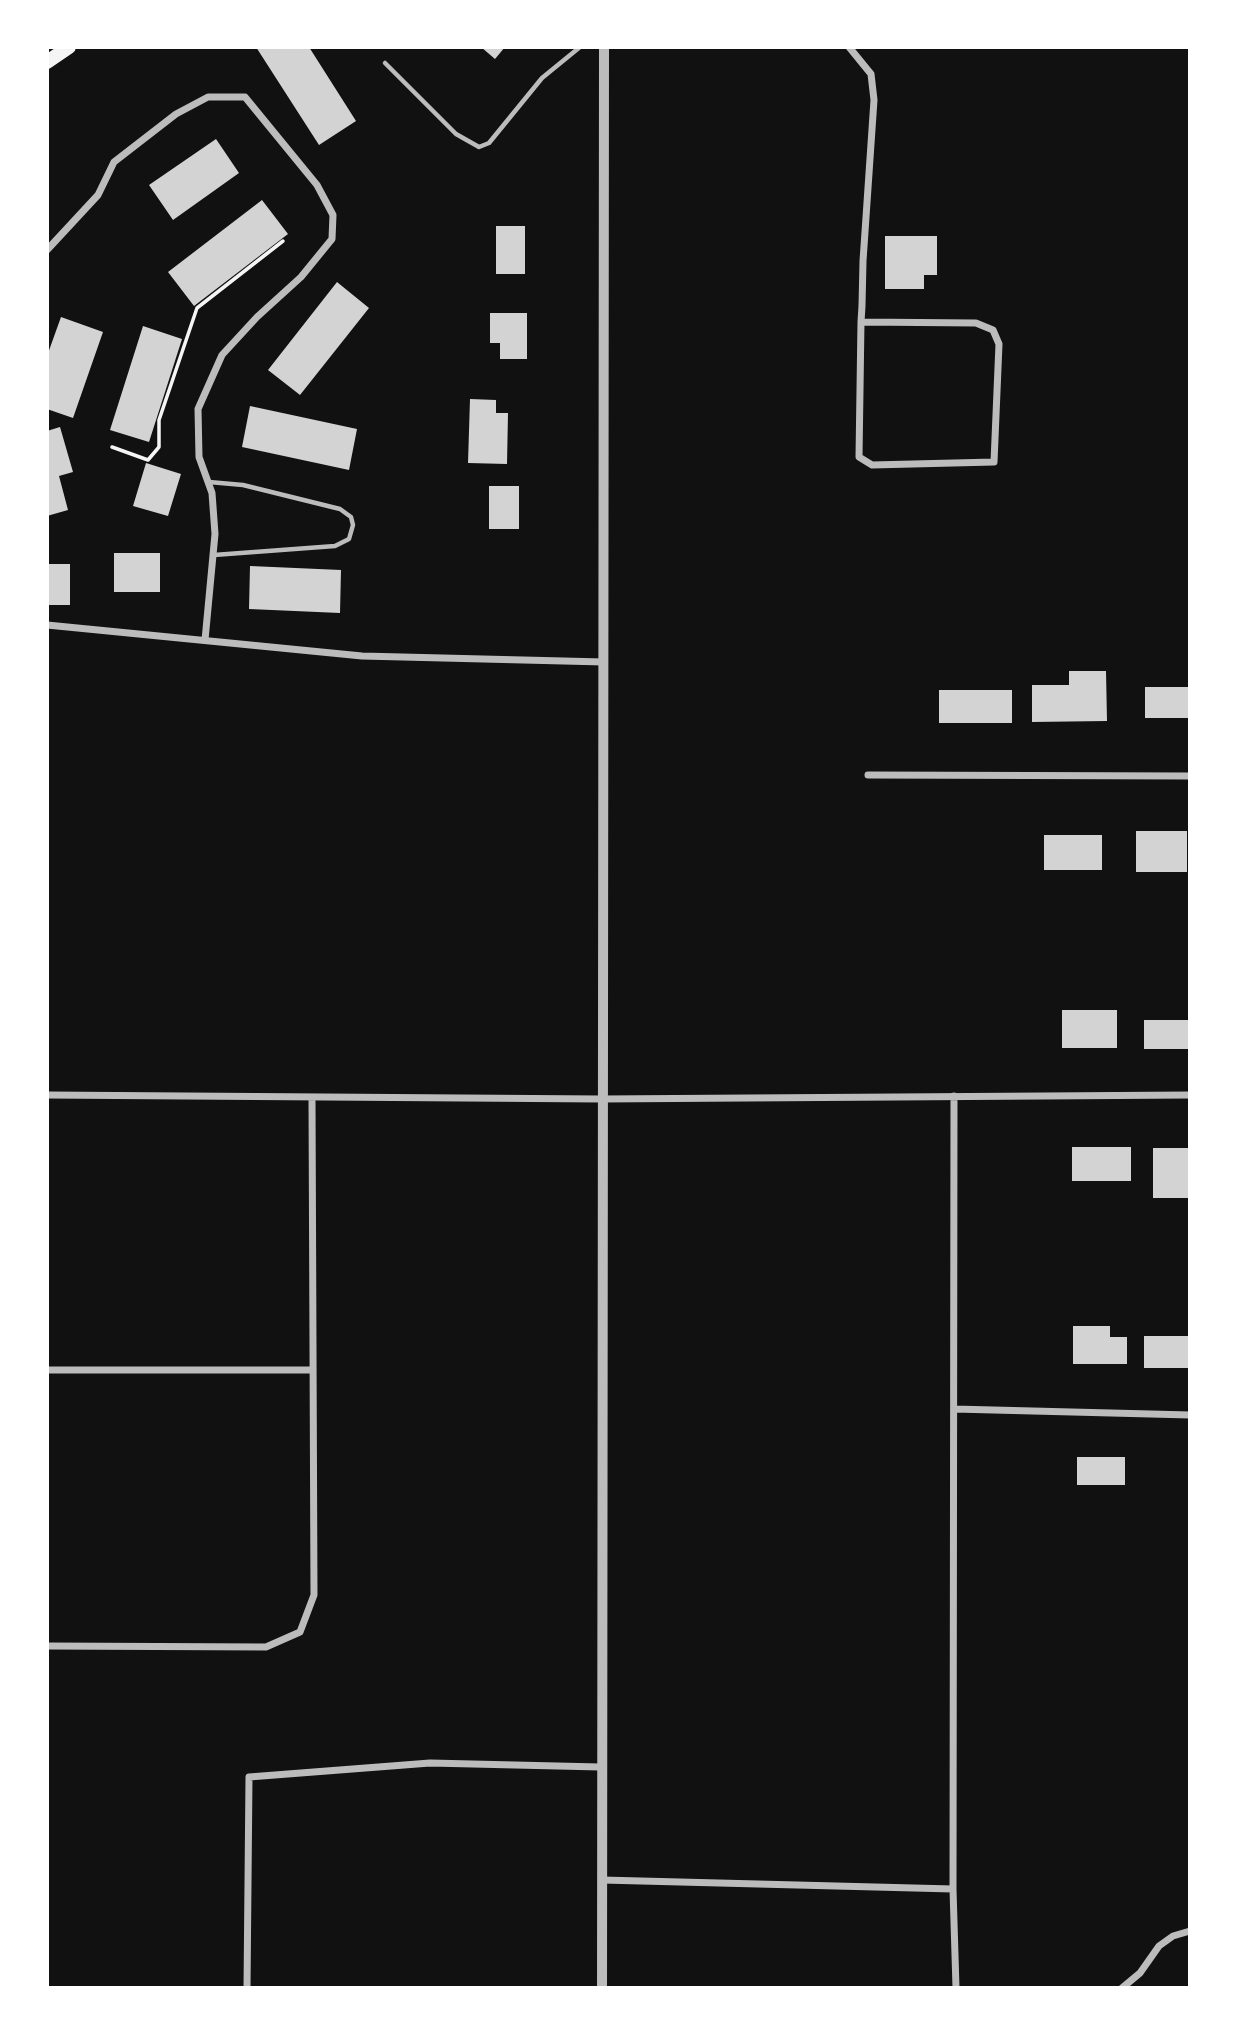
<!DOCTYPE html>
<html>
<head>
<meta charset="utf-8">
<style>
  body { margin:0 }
  #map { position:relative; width:1237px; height:2035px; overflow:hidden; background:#111; font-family:"Asap Condensed",sans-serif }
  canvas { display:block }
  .frame { position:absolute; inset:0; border:49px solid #fff; pointer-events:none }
</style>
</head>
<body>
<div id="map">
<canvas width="1237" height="2035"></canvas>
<div class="frame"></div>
</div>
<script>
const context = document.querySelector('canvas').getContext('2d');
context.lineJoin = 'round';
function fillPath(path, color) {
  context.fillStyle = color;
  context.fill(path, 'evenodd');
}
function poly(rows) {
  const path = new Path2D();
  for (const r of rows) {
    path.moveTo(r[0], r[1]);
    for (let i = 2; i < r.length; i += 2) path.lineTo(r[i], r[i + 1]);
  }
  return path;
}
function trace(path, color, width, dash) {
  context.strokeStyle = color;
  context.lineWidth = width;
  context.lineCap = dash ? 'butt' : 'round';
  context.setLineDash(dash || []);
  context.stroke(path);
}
fillPath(poly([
  [256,47,309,47,356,121,319,145],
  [481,47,505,47,495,59],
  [216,139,239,173,173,220,149,185],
  [262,200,288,234,194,306,168,272],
  [496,226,525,226,525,274,496,274],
  [885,236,937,236,937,275,924,275,924,289,885,289],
  [337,282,369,308,300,395,268,370],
  [490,313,527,313,527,359,500,359,500,343,490,343],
  [61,317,103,332,73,418,47,409,47,356],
  [143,326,182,339,149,442,110,430],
  [470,399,496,400,496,413,508,413,507,464,468,463],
  [250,406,357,429,349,470,242,447],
  [60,427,73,472,59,476,68,510,47,516,47,431],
  [146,463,181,474,168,516,133,506],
  [489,486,519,486,519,529,489,529],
  [114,553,160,553,160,592,114,592],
  [47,564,70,564,70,605,47,605],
  [250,566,341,570,340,613,249,609],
  [1069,671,1106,671,1107,721,1032,722,1032,685,1069,685],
  [1145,687,1190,687,1190,718,1145,718],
  [939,690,1012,690,1012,723,939,723],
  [1136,831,1187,831,1187,872,1136,872],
  [1044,835,1102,835,1102,870,1044,870],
  [1062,1010,1117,1010,1117,1048,1062,1048],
  [1144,1020,1190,1020,1190,1049,1144,1049],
  [1072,1147,1131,1147,1131,1181,1072,1181],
  [1153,1148,1190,1148,1189,1198,1153,1198],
  [1073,1326,1110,1326,1110,1337,1127,1337,1127,1364,1073,1364],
  [1144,1336,1190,1336,1190,1368,1144,1368],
  [1077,1457,1125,1457,1125,1485,1077,1485]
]), '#d3d3d3');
trace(poly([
  [112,447,148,460,159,447,159,420,197,308,283,241]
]), '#f5f5f5', 3.5);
trace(poly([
  [385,63,456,134,479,147,489,143,542,78,580,47],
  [209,482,243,485,340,509,351,517,353,525,349,539,335,546,214,555]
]), '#bcbcbc', 4.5);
trace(poly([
  [849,47,871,74,874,100,863,261,862,306,861,322,859,457,872,465,994,462,999,344,993,330,976,323,861,322],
  [47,250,98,195,114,162,176,114,208,97,245,97,317,185,333,215,332,239,301,277,257,317,222,355,198,409,199,457,212,493,215,534,205,640],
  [47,625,362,656,604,662],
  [868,775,1190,776],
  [47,1095,601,1099,1190,1095],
  [954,1096,953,1889,956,1988],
  [47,1370,312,1370],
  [954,1409,1190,1415],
  [47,1646,266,1647,300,1632,314,1595,312,1098],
  [602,1880,953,1889],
  [247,1988,249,1777,430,1763,600,1767],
  [1122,1988,1140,1973,1159,1946,1173,1936,1190,1931]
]), '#bcbcbc', 7);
trace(poly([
  [602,1988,604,47]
]), '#bcbcbc', 10);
trace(poly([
  [47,62,69,47]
]), '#f5f5f5', 14);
</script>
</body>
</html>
